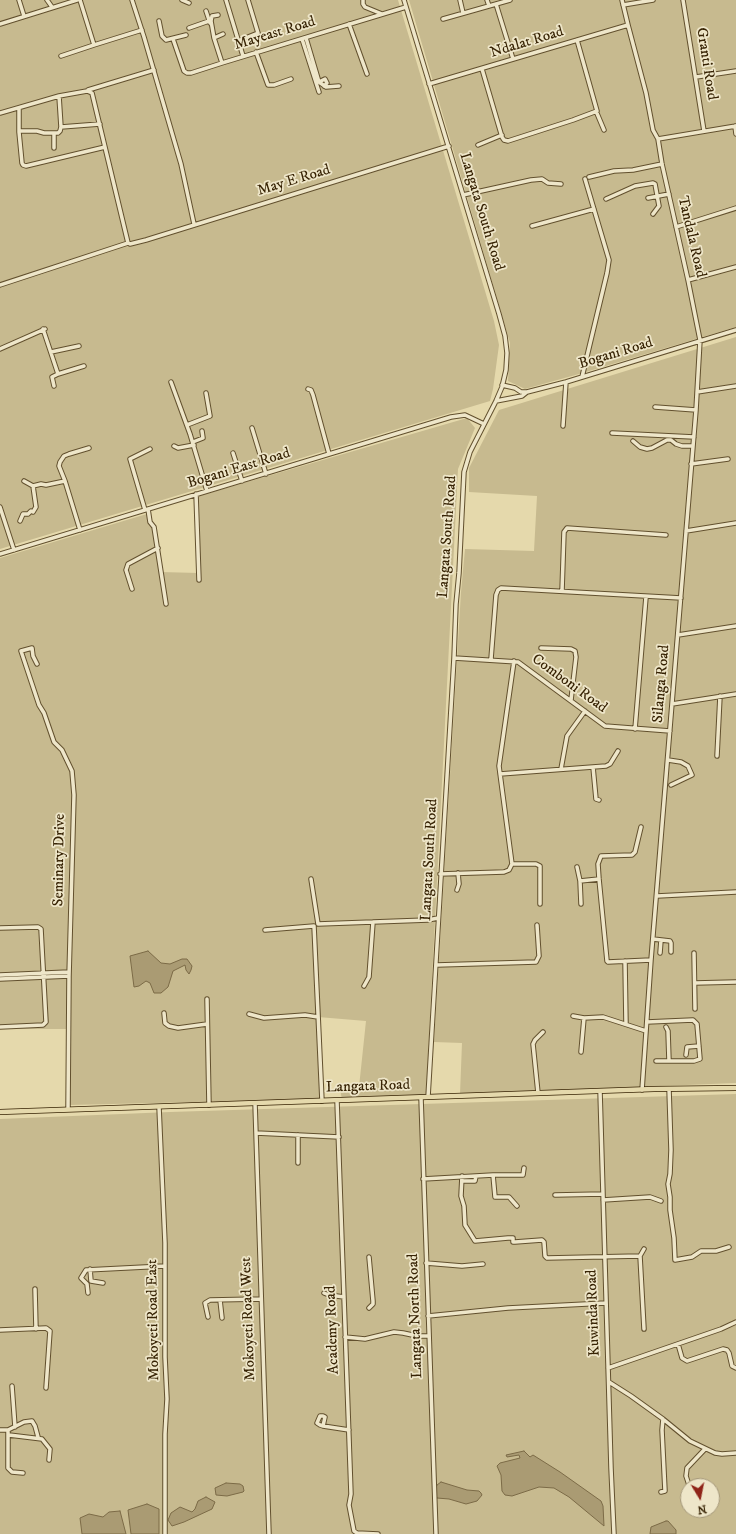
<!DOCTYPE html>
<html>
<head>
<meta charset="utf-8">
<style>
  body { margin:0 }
  #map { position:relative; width:736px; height:1534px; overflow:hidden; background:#e5d9ac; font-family:"IM FELL DW Pica",serif }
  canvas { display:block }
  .north { position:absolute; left:680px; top:1478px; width:40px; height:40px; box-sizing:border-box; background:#eee6c9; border:1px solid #a5987a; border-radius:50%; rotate:170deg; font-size:11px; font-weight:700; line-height:16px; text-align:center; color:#372304 }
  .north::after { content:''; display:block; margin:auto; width:14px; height:18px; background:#8f2418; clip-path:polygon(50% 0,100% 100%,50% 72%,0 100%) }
</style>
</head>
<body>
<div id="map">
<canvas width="736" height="1534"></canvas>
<div class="north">N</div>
</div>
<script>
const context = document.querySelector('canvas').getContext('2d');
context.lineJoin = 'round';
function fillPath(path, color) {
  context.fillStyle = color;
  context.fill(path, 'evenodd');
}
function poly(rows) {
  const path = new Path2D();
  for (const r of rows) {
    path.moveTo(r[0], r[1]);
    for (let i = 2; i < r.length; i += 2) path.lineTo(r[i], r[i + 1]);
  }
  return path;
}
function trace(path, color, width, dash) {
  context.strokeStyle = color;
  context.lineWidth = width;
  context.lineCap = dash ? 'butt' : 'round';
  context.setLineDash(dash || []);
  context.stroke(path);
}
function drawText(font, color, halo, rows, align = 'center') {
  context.font = font + ' "IM FELL DW Pica",serif';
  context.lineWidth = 3.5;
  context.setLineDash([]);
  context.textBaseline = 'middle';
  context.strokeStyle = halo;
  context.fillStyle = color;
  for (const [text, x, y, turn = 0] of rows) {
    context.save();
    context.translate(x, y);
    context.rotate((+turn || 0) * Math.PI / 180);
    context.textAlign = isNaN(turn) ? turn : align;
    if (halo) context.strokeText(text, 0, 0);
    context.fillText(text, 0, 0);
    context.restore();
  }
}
fillPath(poly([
  [0,0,398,0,494,321,499,345,493,389,490,401,0,549],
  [409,0,736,0,736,327,579,374,525,389,508,381,510,343],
  [736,337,736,1083,460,1094,462,1043,434,1042,461,592,465,549,534,551,537,496,469,492,469,468,499,410],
  [467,418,475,428,458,469,426,1096,342,1101,340,1087,359,1087,366,1021,318,1017,322,1099,70,1105,67,1029,0,1029,0,558,150,513,160,572,199,573,199,496],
  [736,1094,736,1534,0,1534,0,1119,170,1112],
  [688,1486,712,1486,712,1510,688,1510]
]), '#c7ba8f');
const water = poly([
  [148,951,161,963,170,964,182,959,187,959,192,966,191,970,189,974,186,970,185,965,173,971,168,987,161,993,154,993,150,983,146,981,139,986,134,987,130,956,148,951],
  [524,1451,530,1457,533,1455,560,1472,601,1501,603,1506,604,1526,569,1497,554,1488,539,1487,512,1496,505,1495,502,1491,501,1475,497,1466,500,1463,520,1458,519,1455,507,1457,506,1455,524,1451],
  [441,1482,467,1490,479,1491,481,1493,482,1495,477,1501,466,1504,449,1499,437,1498,436,1496,436,1488,437,1485,441,1482],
  [226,1483,240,1484,243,1486,244,1491,243,1492,227,1496,216,1495,215,1488,226,1483],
  [206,1497,215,1502,212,1509,184,1522,172,1526,168,1520,171,1513,180,1507,192,1512,195,1509,198,1501,206,1497],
  [147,1504,159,1509,159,1534,131,1534,128,1510,147,1504],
  [120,1511,126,1534,82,1534,80,1518,89,1514,103,1517,109,1512,120,1511],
  [666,1521,668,1521,676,1530,676,1534,650,1534,651,1527,666,1521]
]);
fillPath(water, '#aa9b73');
trace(water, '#7c6b47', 1);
const minor = poly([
  [19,0,24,16],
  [47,0,52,7],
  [132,0,144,37,181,164,194,224],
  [182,0,189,3],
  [226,0,243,56],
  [363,0,363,4,365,7,382,14],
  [404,0,499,314,505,336,507,353,506,370,502,387,496,401,470,452,464,472,459,573,456,604,454,658,428,1097],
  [460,0,463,13],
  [487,0,489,6],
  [683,0,704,131],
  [496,4,513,59],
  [623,5,653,0],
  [206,11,210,23],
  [443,19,510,0],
  [159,21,162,36,166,40,186,35],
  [0,24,77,0],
  [349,24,367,74],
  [628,25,646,93,653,130,658,139],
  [189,28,209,21],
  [214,38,211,21,212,16,218,15],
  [306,38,319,82,326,87,339,86],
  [173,39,184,71,187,73,191,73,222,63,406,7],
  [302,39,319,92],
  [238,41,258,33,248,0],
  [94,45,142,30],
  [256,52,268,85,274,85,291,79],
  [61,56,94,45,80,0],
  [222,63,214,38,223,34],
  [482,69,502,137,504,140,508,141,573,120,597,111,577,40],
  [696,77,736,71],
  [320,83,321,81,325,79,327,83,324,86],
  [429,84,628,25,622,0],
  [88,90,154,70],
  [19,108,19,132,22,163,23,165,26,166,105,147],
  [596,111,604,130],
  [0,113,59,96,87,91,92,93,128,243,130,244,146,240,449,146],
  [735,126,736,134],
  [61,127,100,124],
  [19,131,37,131,44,133,58,133,60,131,61,127,59,96],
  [54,133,54,148],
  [658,139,736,126],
  [478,145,502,135],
  [589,177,614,171,633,170,662,164],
  [463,195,531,180,542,179,548,183,561,184],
  [648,198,669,194],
  [606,199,635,186,653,183,655,184,659,206,653,214],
  [532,226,594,209],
  [676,227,736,208],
  [688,280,736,267],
  [0,285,128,243],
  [43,329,58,374,84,366],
  [0,349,45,329],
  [51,352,79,346],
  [582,377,607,273,609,260,585,179],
  [171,382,190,434,207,491],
  [502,385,515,388,521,392,527,392,566,382,736,330],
  [54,386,52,377,58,374],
  [308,389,311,390,313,395,329,454],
  [697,392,736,386],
  [496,401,522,396,527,392],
  [655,407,696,410],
  [187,425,210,416,206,393],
  [563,426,566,382],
  [252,428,266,474],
  [612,433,694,437],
  [633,441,640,447,647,449,652,448,667,440,671,440,676,444,682,446,693,446],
  [193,442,203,438,202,431],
  [174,446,178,448,194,445],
  [233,453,242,481],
  [691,464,728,459],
  [24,481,33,486],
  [65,481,59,466,60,462,64,456,69,454,89,448],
  [196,494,199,580],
  [0,507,14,550],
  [148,509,150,522,154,527,166,604],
  [145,510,130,459,150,449],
  [20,521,23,514,28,514,31,511,33,512,36,507,33,486,41,484,46,485,65,481,80,530],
  [686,531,736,523],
  [0,554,451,417,465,415,484,424],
  [132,589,126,570,128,564,158,548],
  [562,591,564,532,567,528,666,535],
  [678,635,736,626],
  [541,648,571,649,575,651,576,657,571,700],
  [454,658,518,662,605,726,670,731],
  [491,659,496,595,498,590,501,588,681,598],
  [37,664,33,656,32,648,21,651,39,705,44,713,54,742,62,750,72,771,74,795,69,976,68,1109],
  [672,704,736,694],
  [635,729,646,597],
  [717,756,720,696],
  [668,760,681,762,688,766,692,775,671,785],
  [593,767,596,799,599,800],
  [561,769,567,736,585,711],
  [500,774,606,766,610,764,618,751],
  [641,827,635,852,632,855,601,856,598,864,599,879,607,961,608,962,651,960],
  [512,864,536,864,540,866,540,904],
  [577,867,580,881,581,904],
  [440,874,504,872,509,870,512,864,499,766,514,661],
  [311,879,318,924,428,920,438,918],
  [580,881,599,879],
  [457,890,459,884,458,873],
  [657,896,736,892],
  [0,928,38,927,41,929,46,1022,43,1025,0,1027],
  [265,930,314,926,322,1101],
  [653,939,670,941,671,943,671,952],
  [660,953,661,940],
  [694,953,695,1009],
  [625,961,626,1024],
  [437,965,536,962,539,956,537,925],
  [0,975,69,972],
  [0,979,69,976],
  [695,983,736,982],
  [364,986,369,977,373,922],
  [207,999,209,1105],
  [164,1013,165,1023,169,1026,178,1028,207,1024],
  [249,1014,264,1018,305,1015,318,1017],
  [573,1016,584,1018,603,1017,646,1031],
  [647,1022,693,1020,697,1024,700,1059,694,1061,656,1061],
  [666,1027,668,1031,669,1061],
  [581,1052,584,1018],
  [686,1055,687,1047,699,1046],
  [669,1089,671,1150,670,1174,668,1184,670,1197,670,1210,674,1238,675,1260,692,1257,701,1251,716,1251,729,1247],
  [642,1090,651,960,696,410,700,340,688,280,662,164,658,139],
  [600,1091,611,1468,614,1534],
  [538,1093,533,1044,535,1040,543,1032],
  [421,1098,436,1534],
  [337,1101,351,1494,349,1505,354,1531,357,1533,378,1534],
  [255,1103,269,1534],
  [159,1107,165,1243,165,1357,167,1399,165,1434,165,1534],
  [256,1133,339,1137],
  [298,1135,298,1163],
  [493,1175,523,1175,524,1168],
  [462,1176,461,1196,464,1206,465,1225,475,1241,508,1238,513,1238,513,1242,515,1242,542,1240,544,1242,545,1256,547,1258,640,1256,644,1329],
  [423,1179,493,1175,495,1197,509,1197,517,1206],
  [463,1181,475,1181,476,1176],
  [555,1195,603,1194],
  [603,1200,650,1197,661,1201],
  [640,1256,644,1249],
  [369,1257,373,1301,373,1304,369,1308],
  [426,1263,462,1266,483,1264],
  [90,1269,91,1281,103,1283],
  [35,1289,36,1329],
  [88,1293,87,1284,81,1278,86,1270,165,1266],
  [324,1293,329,1295,344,1297],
  [220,1300,222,1318],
  [428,1316,508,1308,606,1303],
  [208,1317,205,1303,210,1300,261,1299],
  [0,1330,46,1328,50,1331,46,1388],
  [345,1337,365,1339,394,1332,403,1333,417,1336,429,1336],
  [678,1344,682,1358,687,1361,723,1349,727,1350,729,1353,732,1366,736,1368],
  [608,1368,721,1329,736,1322],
  [609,1382,631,1396,663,1419,690,1441,715,1453,722,1454,736,1453],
  [12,1386,15,1427],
  [323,1426,325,1417,323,1416,320,1416,317,1423,320,1425,323,1426,349,1430],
  [0,1430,8,1430,24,1422,32,1421,35,1426,38,1437],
  [8,1430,8,1468,12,1472,23,1473],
  [9,1435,42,1439,50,1449,49,1460],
  [689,1485,686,1476,687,1468,705,1449],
  [661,1492,665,1491,662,1430,663,1419]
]);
const major = poly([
  [0,1112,654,1089,736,1088]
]);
trace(minor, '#62502e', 5.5);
trace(major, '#372304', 6);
trace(minor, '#eee6c9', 3.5);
trace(major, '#e5d9ac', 4.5);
drawText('15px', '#372304', '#eee6c9', [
  ["Mayeast Road",275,34,-17],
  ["Ndalat Road",527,43,-17],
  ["Granti Road",706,64,81],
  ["May E Road",294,181,-17],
  ["Langata South Road",481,212,73],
  ["Tandala Road",691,237,77],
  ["Bogani Road",616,354,-17],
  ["Bogani East Road",239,469,-17],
  ["Langata South Road",448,537,-86],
  ["Comboni Road",569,684,36],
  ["Silanga Road",662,684,-85],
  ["Seminary Drive",60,860,-89],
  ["Langata South Road",430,860,-87],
  ["Langata Road",368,1087,-2],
  ["Kuwinda Road",594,1313,-92],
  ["Langata North Road",416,1316,-92],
  ["Mokoyeti Road West",249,1319,-92],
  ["Mokoyeti Road East",154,1320,-91],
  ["Academy Road",333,1330,-92]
]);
</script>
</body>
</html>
